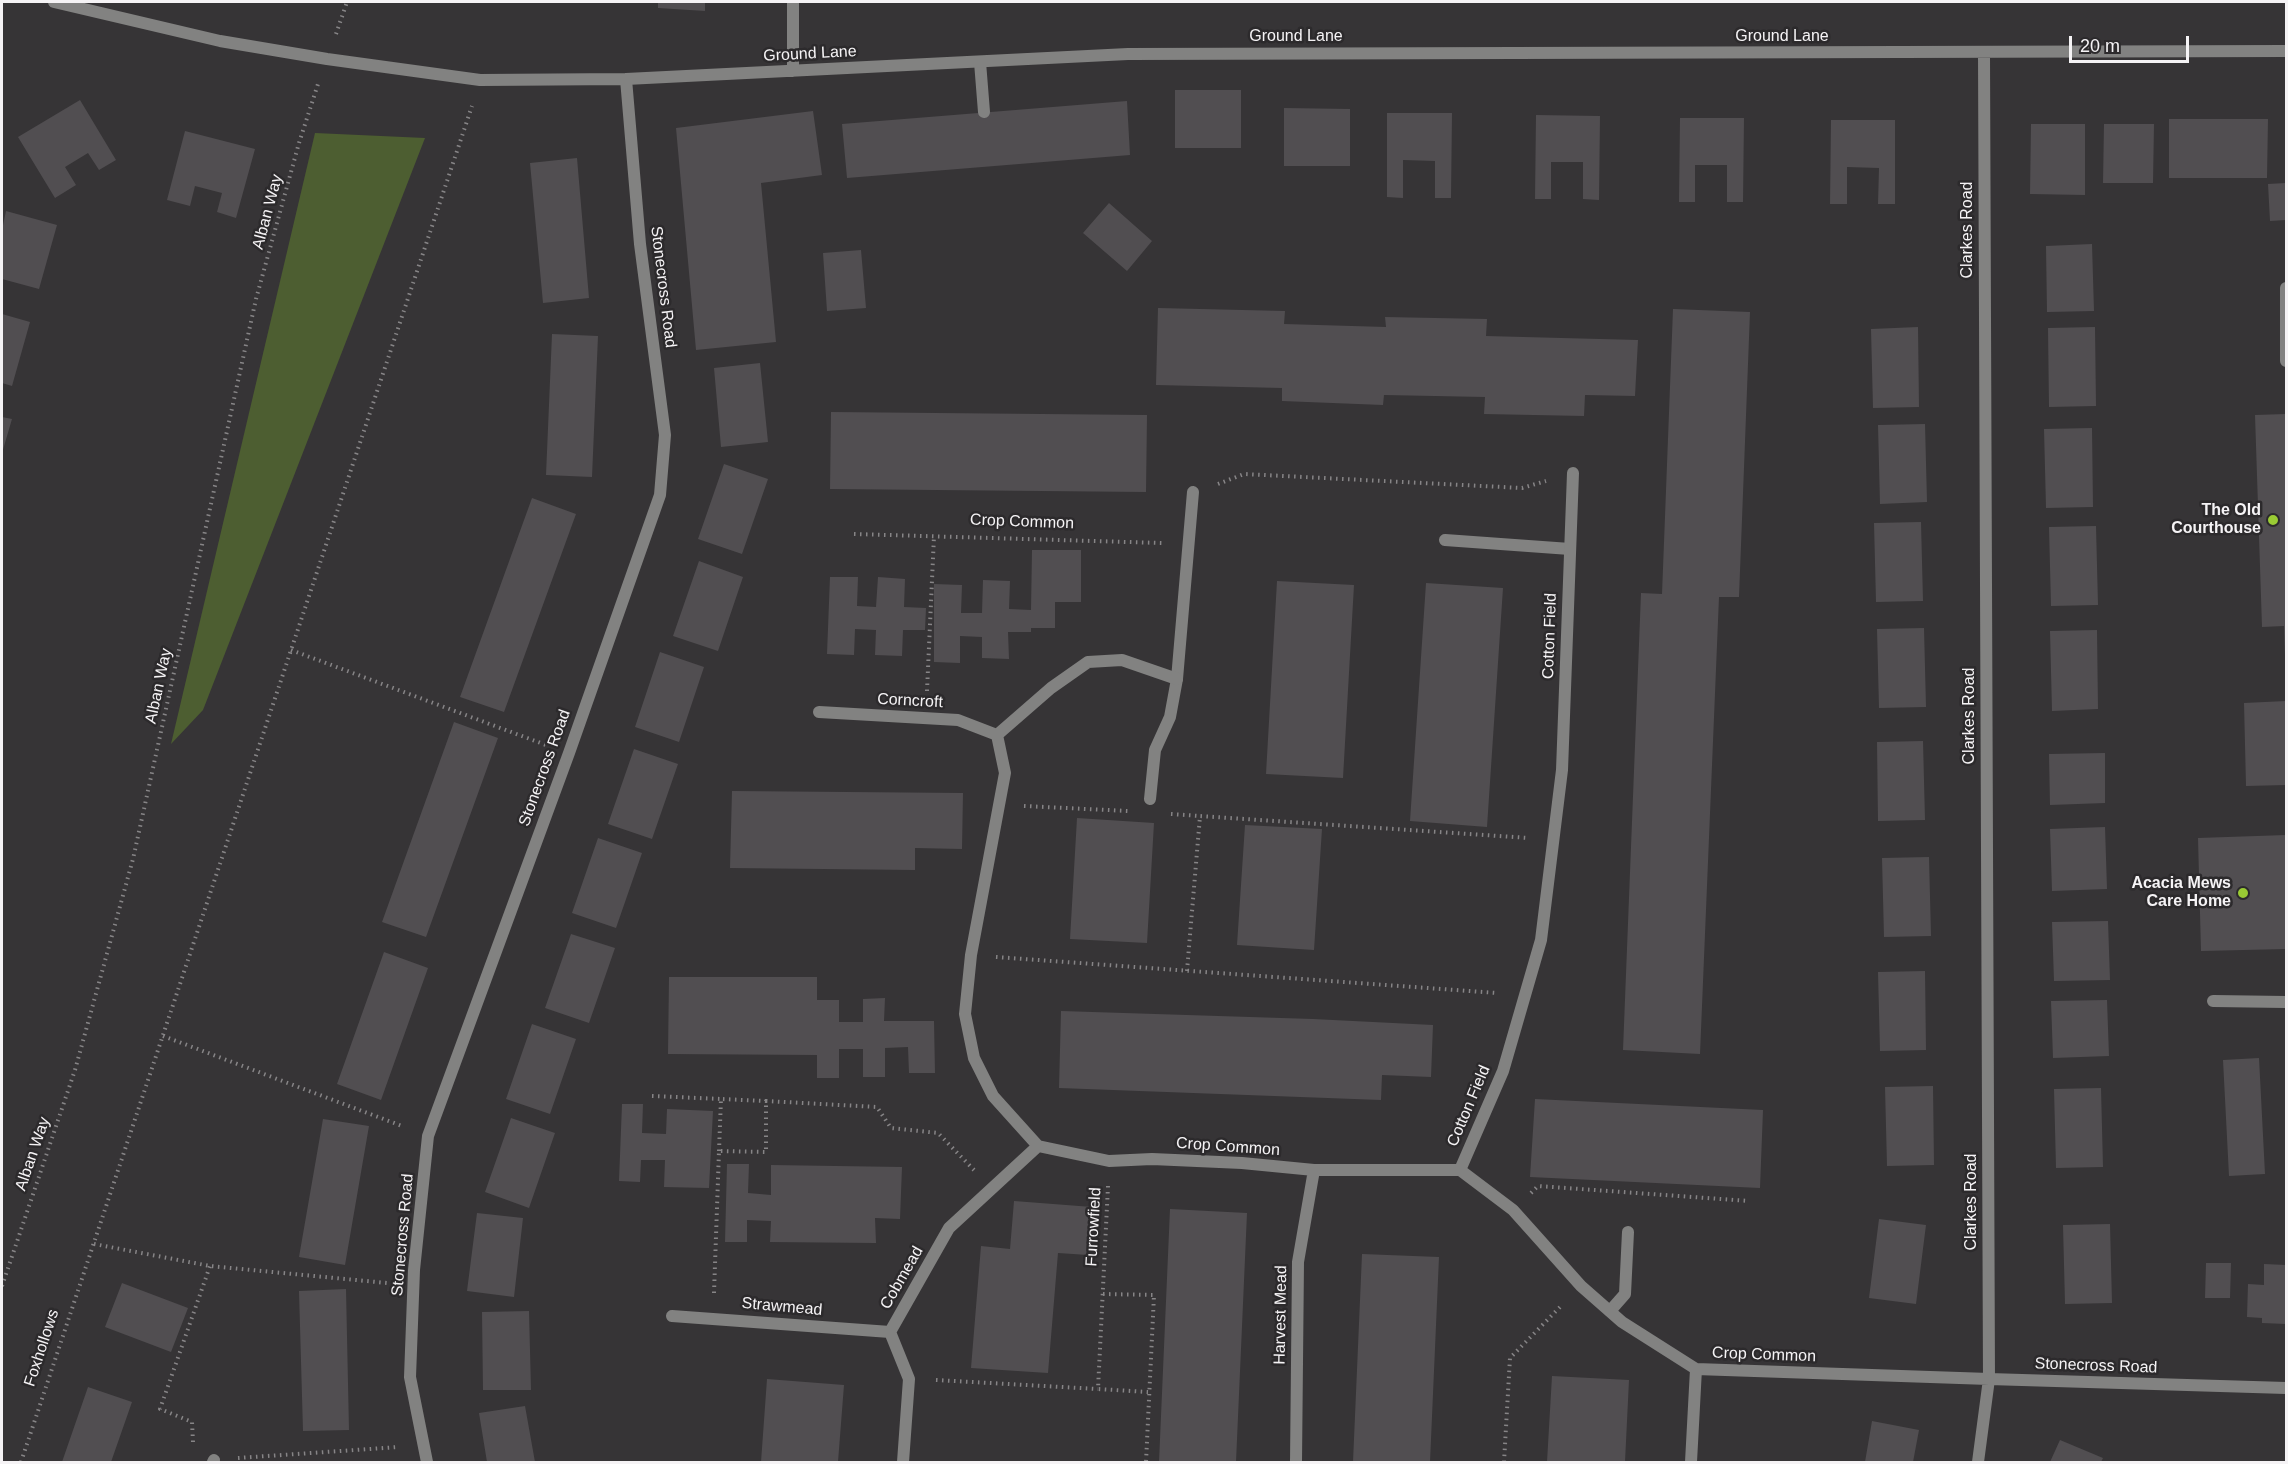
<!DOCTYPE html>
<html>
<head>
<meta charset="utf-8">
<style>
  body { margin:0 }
  #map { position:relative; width:2288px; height:1464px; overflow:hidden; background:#363436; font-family:Arial,sans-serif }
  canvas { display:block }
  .frame { position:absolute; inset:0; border:3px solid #f5f3f5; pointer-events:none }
  .scale { position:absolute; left:2069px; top:36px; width:120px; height:27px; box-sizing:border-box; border:3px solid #f5f3f5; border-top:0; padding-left:8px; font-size:18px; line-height:21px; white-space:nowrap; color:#f5f3f5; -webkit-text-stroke:4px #2c2a2c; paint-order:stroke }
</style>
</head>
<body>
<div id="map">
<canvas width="2288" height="1464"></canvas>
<div class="frame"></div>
<div class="scale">20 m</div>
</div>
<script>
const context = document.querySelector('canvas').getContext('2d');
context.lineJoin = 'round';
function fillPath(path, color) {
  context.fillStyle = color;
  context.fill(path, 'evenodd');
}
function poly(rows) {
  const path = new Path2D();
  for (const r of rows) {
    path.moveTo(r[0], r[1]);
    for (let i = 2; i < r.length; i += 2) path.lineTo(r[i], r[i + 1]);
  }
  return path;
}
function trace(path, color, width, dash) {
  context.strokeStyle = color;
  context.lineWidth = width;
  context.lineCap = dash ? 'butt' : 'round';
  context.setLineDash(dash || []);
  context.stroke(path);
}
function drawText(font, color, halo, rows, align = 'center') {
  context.font = font + ' Arial,sans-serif';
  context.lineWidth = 5;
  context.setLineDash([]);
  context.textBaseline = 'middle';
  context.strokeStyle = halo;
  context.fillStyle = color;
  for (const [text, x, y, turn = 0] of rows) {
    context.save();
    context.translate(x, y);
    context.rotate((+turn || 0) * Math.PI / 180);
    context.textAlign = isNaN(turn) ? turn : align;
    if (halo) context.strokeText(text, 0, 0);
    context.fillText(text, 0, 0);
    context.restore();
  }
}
fillPath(poly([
  [315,133,425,138,203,710,171,744]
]), '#4d5e31');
fillPath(poly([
  [658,2,705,2,705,11,658,8],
  [1175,90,1241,90,1241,148,1175,148],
  [80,100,116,160,99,170,88,153,65,167,76,185,55,198,18,137],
  [1127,101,1130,155,847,178,842,124],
  [1284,108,1350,109,1350,166,1284,166],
  [813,111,822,175,761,183,776,342,696,350,676,128],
  [1387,113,1452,113,1451,198,1435,198,1435,161,1403,160,1403,198,1387,197],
  [1536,115,1600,116,1599,200,1583,199,1583,162,1551,162,1551,199,1535,199],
  [1680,118,1744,118,1743,202,1727,202,1727,165,1695,165,1695,202,1679,202],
  [2169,119,2268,119,2267,178,2169,178],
  [1831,120,1895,120,1895,204,1878,204,1879,168,1847,167,1847,204,1830,204],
  [2031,124,2085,124,2085,195,2030,194],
  [2104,124,2154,124,2153,183,2103,183],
  [185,131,255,149,236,218,217,212,222,193,195,186,190,206,167,200],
  [577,158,589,298,543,303,530,163],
  [2286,183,2286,220,2270,221,2268,184],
  [1109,203,1152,241,1127,271,1083,233],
  [6,211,57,225,39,289,2,279,2,230],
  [2092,244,2094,311,2047,312,2046,246],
  [861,250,866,308,827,311,823,253],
  [1158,308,1285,311,1284,324,1386,327,1385,317,1487,319,1486,336,1638,340,1635,396,1585,395,1584,416,1484,414,1485,397,1384,395,1383,405,1307,402,1282,401,1282,388,1156,385],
  [1673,309,1750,312,1739,597,1719,597,1700,1054,1623,1050,1641,593,1662,594],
  [2,314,30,322,12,386,2,383],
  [1918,327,1919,407,1873,408,1871,329],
  [2095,327,2096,406,2049,407,2048,328],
  [552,334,598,336,592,477,546,475],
  [760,363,768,442,721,447,714,368],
  [831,412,1147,415,1146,492,830,489],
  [2286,414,2286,656,2285,656,2284,626,2262,627,2255,415],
  [2,417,12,419,2,453],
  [1925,424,1927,502,1880,504,1878,425],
  [2092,428,2093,507,2046,508,2044,429],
  [724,464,768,479,742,554,698,539],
  [532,498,576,514,504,712,460,697],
  [1921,522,1923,601,1876,602,1874,523],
  [2096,526,2098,605,2051,606,2049,527],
  [1032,550,1081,550,1081,602,1055,602,1055,628,1031,628,1031,632,1008,632,1009,659,982,658,982,637,960,636,960,663,934,662,934,584,962,585,961,613,982,613,983,580,1010,581,1009,609,1031,610],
  [699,561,743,577,718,651,673,636],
  [830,577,858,577,857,606,876,607,878,577,905,579,904,607,926,608,925,630,903,630,902,656,875,655,876,630,855,629,854,655,827,654],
  [1277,581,1354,585,1343,778,1266,774],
  [1426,583,1503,588,1487,827,1410,821],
  [1924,628,1926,707,1879,708,1877,629],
  [2097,630,2098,709,2052,711,2050,631],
  [660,652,704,667,679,742,635,727],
  [2286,701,2286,785,2246,786,2244,703],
  [454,722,498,738,426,937,382,922],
  [1923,741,1925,820,1878,821,1877,742],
  [634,749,678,764,652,839,608,824],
  [2105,753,2105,803,2050,805,2049,754],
  [732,791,963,793,962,849,915,848,915,870,730,868],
  [1077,818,1154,823,1147,943,1070,939],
  [1245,825,1322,829,1314,950,1237,945],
  [2105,827,2107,889,2052,891,2050,829],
  [2286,835,2286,949,2201,951,2198,838],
  [598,838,642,853,616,928,572,913],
  [1929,857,1931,936,1884,937,1882,858],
  [2108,921,2110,980,2054,981,2052,922],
  [571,934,615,948,589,1023,545,1008],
  [384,952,428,968,381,1100,337,1084],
  [1925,971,1926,1050,1880,1051,1878,972],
  [669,977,817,977,817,1000,839,1000,839,1022,863,1022,863,999,885,998,884,1021,934,1021,935,1073,909,1073,908,1047,885,1048,885,1077,863,1077,863,1049,839,1049,839,1078,817,1078,817,1055,668,1054],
  [2107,1000,2109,1056,2053,1058,2051,1001],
  [1061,1011,1313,1019,1433,1025,1431,1077,1382,1075,1381,1100,1059,1088],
  [532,1024,576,1039,550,1114,506,1099],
  [2259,1058,2265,1174,2229,1176,2223,1060],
  [1933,1086,1934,1165,1887,1166,1885,1087],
  [2101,1088,2103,1167,2056,1168,2054,1089],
  [1535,1099,1763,1110,1760,1188,1530,1177],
  [622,1104,643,1104,642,1133,666,1134,667,1109,713,1111,709,1188,664,1187,665,1160,641,1160,640,1182,619,1181],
  [511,1118,555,1133,529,1208,485,1192],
  [323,1119,369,1126,345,1265,299,1257],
  [727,1164,749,1164,748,1193,771,1195,771,1165,902,1167,900,1219,875,1218,876,1243,770,1242,771,1221,747,1220,747,1242,725,1242],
  [1014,1201,1092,1207,1088,1255,1058,1253,1048,1373,971,1368,981,1246,1010,1249],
  [1170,1209,1247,1213,1236,1462,1159,1462],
  [477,1213,523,1218,514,1297,467,1291],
  [1879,1219,1926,1225,1916,1304,1869,1298],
  [2110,1224,2112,1303,2065,1304,2063,1225],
  [1362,1254,1439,1257,1430,1462,1353,1462],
  [2206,1263,2231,1263,2230,1298,2205,1298],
  [2264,1264,2286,1265,2286,1324,2262,1323,2262,1318,2247,1317,2248,1284,2264,1285],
  [122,1283,188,1308,171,1352,105,1327],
  [346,1289,349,1430,303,1431,299,1291],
  [529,1311,531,1390,483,1390,482,1312],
  [1552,1376,1629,1380,1625,1462,1547,1462],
  [767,1379,844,1385,838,1462,761,1462],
  [88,1387,132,1402,111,1462,62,1462],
  [525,1406,535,1462,487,1462,479,1413],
  [1872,1421,1919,1430,1913,1462,1865,1462],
  [2060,1440,2103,1458,2101,1462,2050,1462]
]), '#514e51');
trace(poly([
  [336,34,347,2],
  [1218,484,1244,474,1522,488,1546,481],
  [854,534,1162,543],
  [291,650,546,745],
  [927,691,934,536],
  [1024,806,1128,811],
  [1171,814,1200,816],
  [996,957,1497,993],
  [1187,971,1200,816,1529,838],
  [163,1036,402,1126],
  [652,1096,721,1099],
  [719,1151,721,1099,766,1101],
  [1108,1186,1098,1389,1148,1392],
  [1531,1193,1538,1186,1749,1201],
  [94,1244,210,1266,387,1283],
  [2,1286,75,1070,133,859,256,299,299,143,318,84],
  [714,1293,719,1151,766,1152,766,1101,877,1107,891,1128,938,1133,974,1170],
  [1103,1294,1154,1295,1146,1462],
  [936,1380,1098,1389],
  [193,1442,192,1422,160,1409,210,1266],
  [238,1458,399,1447],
  [21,1462,472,106],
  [1504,1462,1510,1358,1562,1305]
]), '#878587', 4, [1.5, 4.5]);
trace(poly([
  [980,62,984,112],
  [2286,288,2286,361],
  [1445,540,1570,549],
  [1150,799,1155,750,1170,717,1177,679,1193,492],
  [2213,1001,2286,1002],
  [1610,1311,1625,1294,1628,1232]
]), '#828281', 12);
trace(poly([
  [54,2,220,41,327,59,480,80,626,79,1128,54,2286,51],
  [793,2,793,71],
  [1177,679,1122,660,1088,662,1051,688,997,735,1005,773,971,955,965,1014,974,1058,993,1096,1038,1146,1109,1161,1152,1159,1242,1163,1314,1170,1460,1170,1513,1210,1581,1286,1622,1322,1696,1369,1989,1379,1984,54],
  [819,712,958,720,997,735],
  [1460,1170,1503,1071,1541,940,1562,770,1573,473],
  [672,1316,890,1332],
  [213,1462,214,1460],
  [427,1462,410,1377,414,1270,428,1136,569,753,660,495,665,435,640,244,626,79],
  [903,1462,909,1379,890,1332,949,1228,1038,1146],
  [1296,1462,1298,1262,1314,1170],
  [1691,1462,1696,1369],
  [1978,1462,1989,1379,2286,1388]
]), '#828281', 12);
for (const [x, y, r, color] of [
  [2273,520,6,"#9acb34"],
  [2243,893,6,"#9acb34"]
]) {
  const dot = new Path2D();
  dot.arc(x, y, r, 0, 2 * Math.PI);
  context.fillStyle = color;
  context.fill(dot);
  trace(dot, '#2c2a2c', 2);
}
drawText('16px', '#f5f3f5', '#2c2a2c', [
  ["Ground Lane",1296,37],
  ["Ground Lane",1782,37],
  ["Ground Lane",810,54,-3],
  ["Alban Way",268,212,-75],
  ["Clarkes Road",1968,230,-90],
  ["Stonecross Road",663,287,83],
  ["Crop Common",1022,522,2],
  ["Cotton Field",1550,636,-88],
  ["Alban Way",159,686,-78],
  ["Corncroft",910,701,3],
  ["Clarkes Road",1970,716,-90],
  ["Stonecross Road",545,768,-70],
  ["Cotton Field",1469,1106,-67],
  ["Crop Common",1228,1147,4],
  ["Alban Way",33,1154,-71],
  ["Clarkes Road",1972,1202,-90],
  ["Furrowfield",1094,1227,-87],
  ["Stonecross Road",403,1235,-85],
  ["Cobmead",902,1278,-60],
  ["Strawmead",782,1307,5],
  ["Harvest Mead",1281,1315,-89],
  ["Foxhollows",42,1348,-72],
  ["Crop Common",1764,1355,2],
  ["Stonecross Road",2096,1366,2]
]);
drawText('bold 16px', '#f5f3f5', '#2c2a2c', [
  ["The Old",2261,511],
  ["Courthouse",2261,529],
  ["Acacia Mews",2231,884],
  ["Care Home",2231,902]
], 'right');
</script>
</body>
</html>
